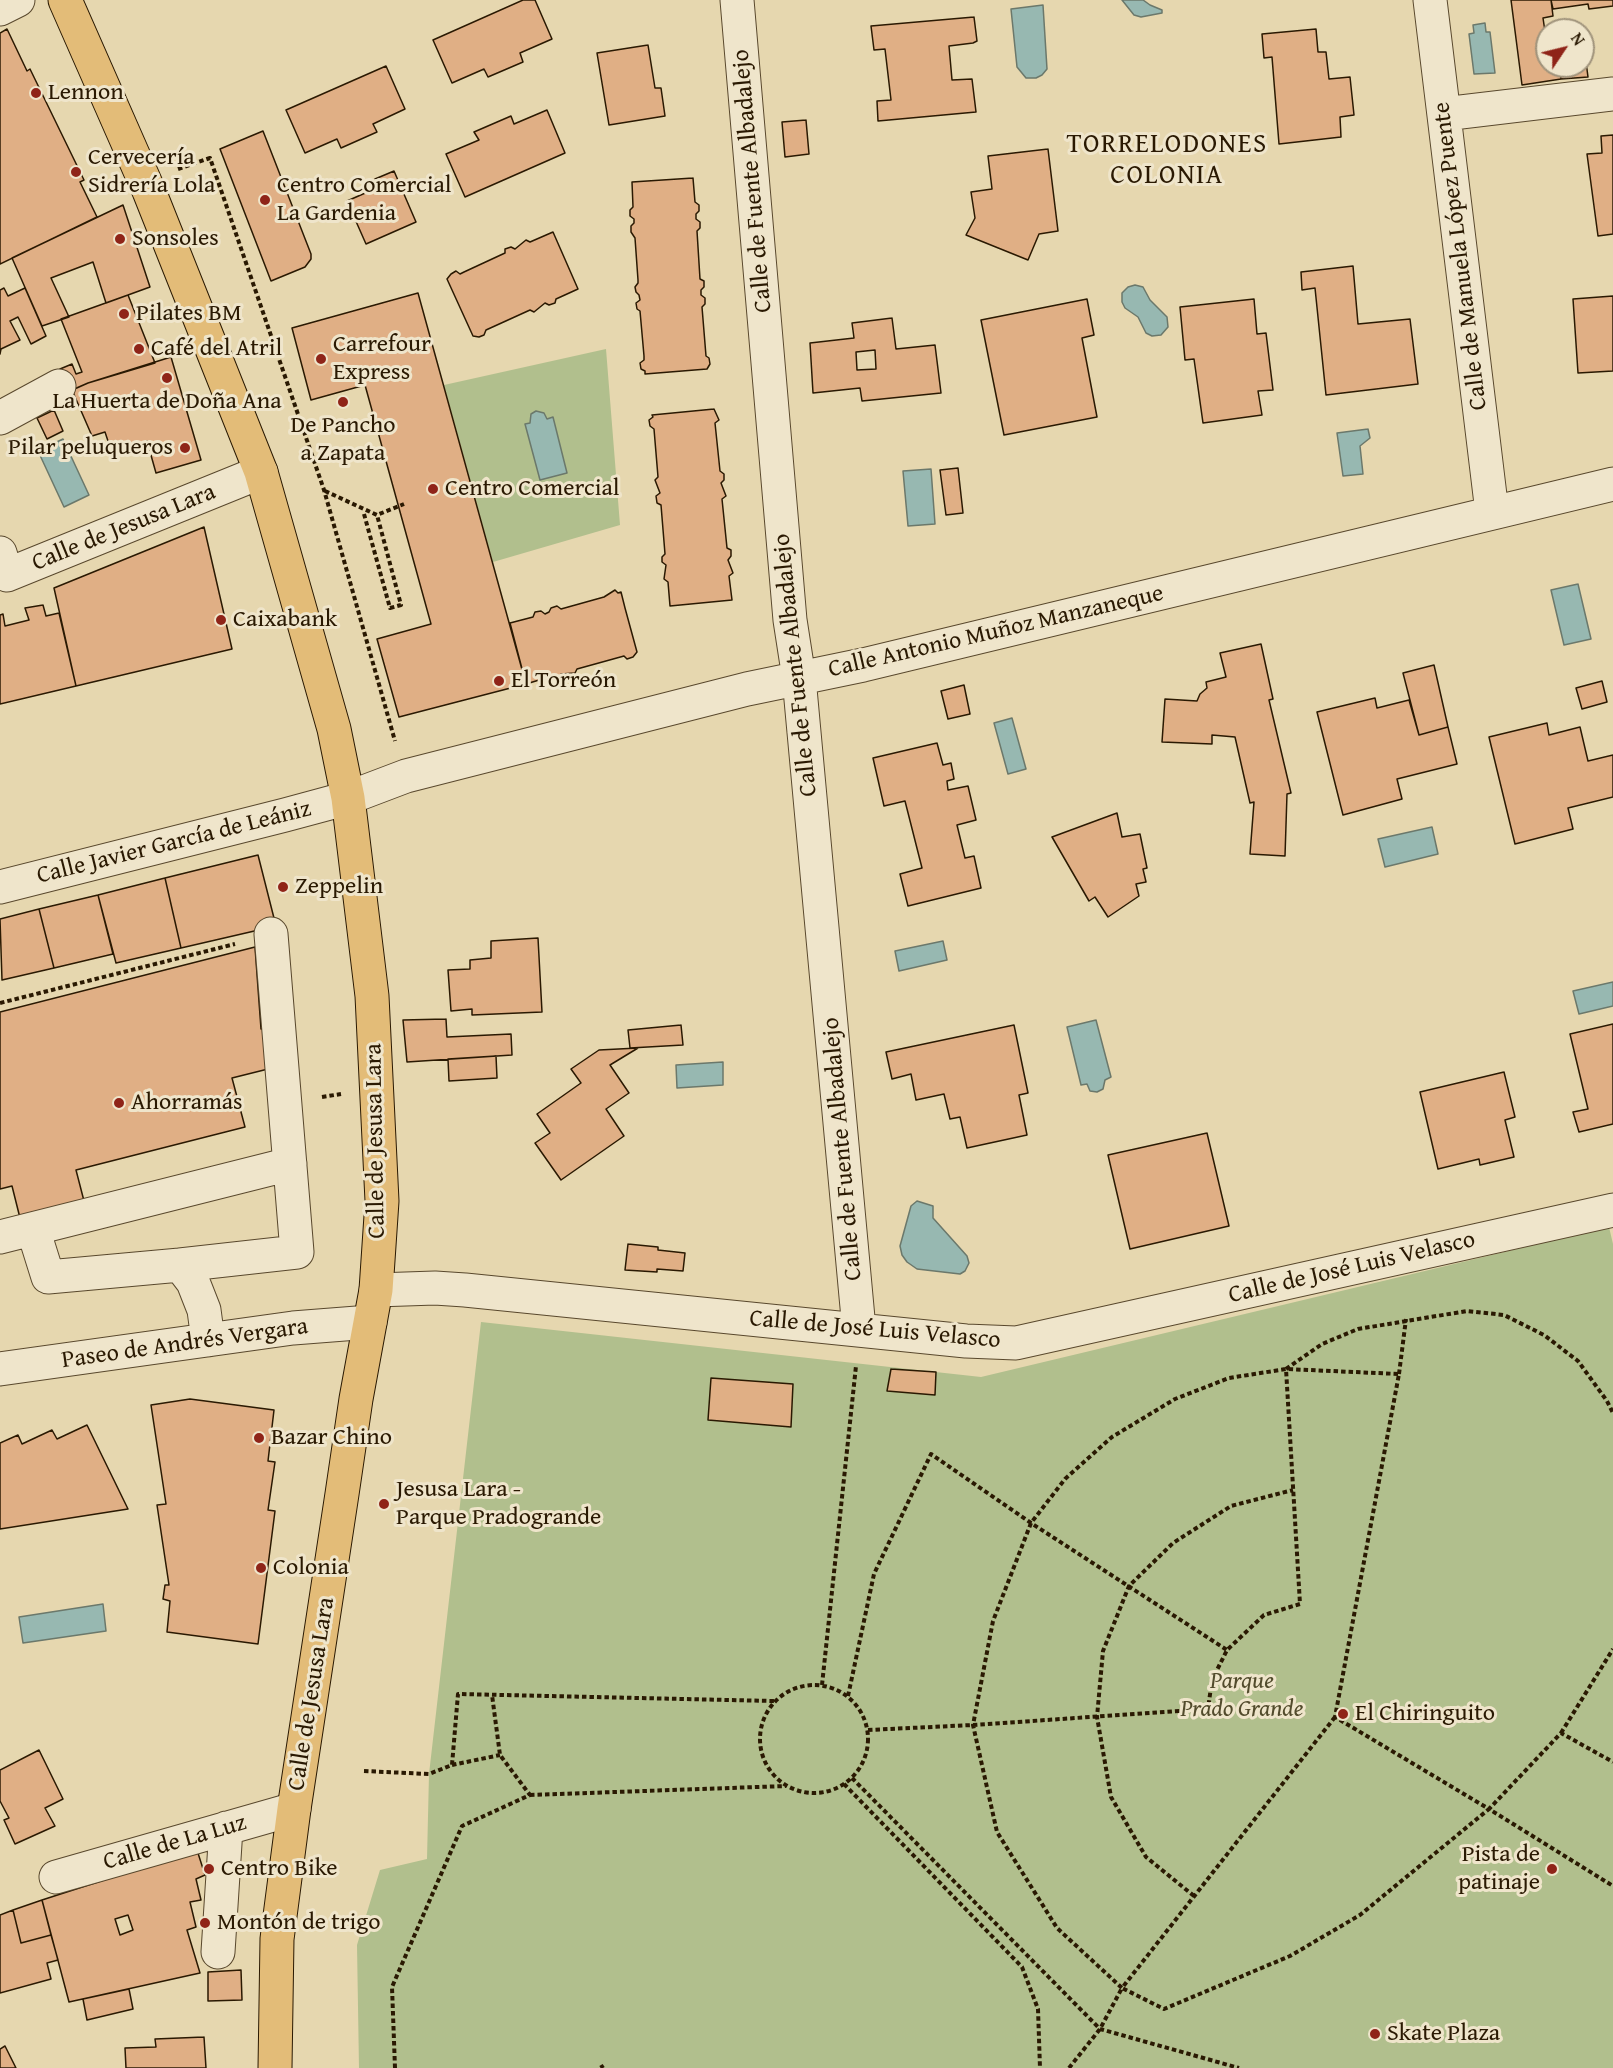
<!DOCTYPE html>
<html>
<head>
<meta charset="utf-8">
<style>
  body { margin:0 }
  #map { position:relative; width:1613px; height:2068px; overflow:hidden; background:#e6d7af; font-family:"Gentium Book Plus",serif }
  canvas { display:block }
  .north { position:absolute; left:1535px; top:18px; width:60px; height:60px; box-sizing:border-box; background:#efe5cb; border:2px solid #a0937b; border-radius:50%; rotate:55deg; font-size:16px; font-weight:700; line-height:24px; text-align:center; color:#2a1902 }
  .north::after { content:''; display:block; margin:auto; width:21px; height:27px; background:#8f2418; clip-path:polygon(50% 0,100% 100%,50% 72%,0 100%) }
</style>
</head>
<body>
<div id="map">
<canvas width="1613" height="2068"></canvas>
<div class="north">N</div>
</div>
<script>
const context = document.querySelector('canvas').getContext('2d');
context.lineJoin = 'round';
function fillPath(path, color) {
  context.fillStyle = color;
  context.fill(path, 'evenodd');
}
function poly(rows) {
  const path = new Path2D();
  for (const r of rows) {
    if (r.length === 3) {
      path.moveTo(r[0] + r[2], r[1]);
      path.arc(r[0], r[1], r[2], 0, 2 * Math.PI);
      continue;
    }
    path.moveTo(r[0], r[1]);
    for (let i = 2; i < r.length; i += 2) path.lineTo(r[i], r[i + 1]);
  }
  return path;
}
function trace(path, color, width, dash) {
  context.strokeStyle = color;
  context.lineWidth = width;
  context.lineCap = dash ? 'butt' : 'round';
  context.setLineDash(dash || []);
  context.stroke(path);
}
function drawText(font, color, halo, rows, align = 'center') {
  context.font = font + ' "Gentium Book Plus",serif';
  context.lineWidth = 6;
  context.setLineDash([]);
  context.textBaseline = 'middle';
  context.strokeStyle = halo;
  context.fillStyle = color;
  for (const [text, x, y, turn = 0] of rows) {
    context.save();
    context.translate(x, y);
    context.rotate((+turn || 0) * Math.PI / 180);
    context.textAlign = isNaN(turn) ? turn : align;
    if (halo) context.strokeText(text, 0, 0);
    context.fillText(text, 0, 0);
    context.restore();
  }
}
fillPath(poly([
  [606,349,620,525,493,562,444,385],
  [1609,1227,1613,1244,1613,2068,359,2068,357,1945,380,1870,427,1859,429,1774,481,1322,981,1377]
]), '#b1bf8d');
const water = poly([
  [1122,0,1143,0,1150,5,1162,10,1162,13,1141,17,1134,15,1122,0],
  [1043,5,1047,69,1042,75,1036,78,1026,78,1017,67,1011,9,1043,5],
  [1485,23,1486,32,1490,32,1495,73,1474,74,1469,34,1474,33,1473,25,1485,23],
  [1135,285,1143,287,1150,300,1167,317,1168,327,1161,335,1152,336,1146,333,1138,317,1125,308,1122,302,1122,293,1128,287,1135,285],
  [536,411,544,413,547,419,553,417,567,473,540,480,525,424,530,423,531,414,536,411],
  [1368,429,1370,438,1360,446,1363,474,1343,476,1337,433,1368,429],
  [63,439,89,495,64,507,38,451,63,439],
  [931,469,935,524,908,526,903,471,931,469],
  [1578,584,1591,639,1564,645,1551,590,1578,584],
  [1012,718,1026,769,1008,774,994,723,1012,718],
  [1432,827,1438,854,1385,867,1378,839,1432,827],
  [943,941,947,960,899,971,895,951,943,941],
  [1613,982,1613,1006,1579,1014,1573,991,1613,982],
  [1096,1020,1111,1077,1105,1080,1103,1089,1097,1092,1090,1091,1087,1084,1081,1085,1067,1027,1096,1020],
  [723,1062,723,1085,677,1088,676,1065,723,1062],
  [917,1201,933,1206,933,1218,967,1256,969,1263,965,1271,960,1274,917,1269,907,1262,902,1255,900,1246,911,1206,917,1201],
  [103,1604,106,1631,23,1643,19,1617,103,1604]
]);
fillPath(water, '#97b8b1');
trace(water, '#6b786b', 1.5);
const building = poly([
  [523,0,535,0,552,39,520,53,523,62,488,77,484,69,452,83,433,40,523,0],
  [1511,0,1551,0,1553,16,1543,18,1547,45,1547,66,1559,66,1561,79,1522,85,1511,0],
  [1551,0,1613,0,1613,6,1589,9,1588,4,1553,9,1551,0],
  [974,17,977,41,973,43,949,46,952,80,972,79,976,112,878,121,877,101,891,100,885,49,874,50,871,26,974,17],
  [7,29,27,71,30,69,84,180,80,182,97,217,0,264,0,33,7,29],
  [1316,29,1318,52,1326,52,1329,79,1350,77,1354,115,1340,117,1341,137,1279,144,1272,57,1264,58,1262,34,1316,29],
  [1583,39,1588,77,1561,79,1559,66,1583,66,1583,39],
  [648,45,655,88,661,88,665,116,609,125,597,53,648,45],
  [386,66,405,109,373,124,377,132,341,148,337,139,305,153,286,110,386,66],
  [547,110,565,153,465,197,446,154,479,140,474,132,511,116,514,124,547,110],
  [806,120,809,154,785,157,782,122,806,120],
  [263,131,311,254,311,259,305,267,271,281,220,149,263,131],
  [1613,135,1613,234,1598,236,1587,154,1602,153,1601,136,1613,135],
  [1048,149,1058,231,1039,234,1028,260,966,235,975,218,971,192,992,189,988,156,1048,149],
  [394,171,416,222,366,244,347,201,379,187,375,179,394,171],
  [693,178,695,202,699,205,699,211,696,214,696,219,700,222,700,228,697,231,700,279,704,281,704,287,701,290,701,295,705,298,705,304,702,307,706,356,709,358,710,364,707,369,645,374,645,371,641,369,640,363,644,360,644,356,640,311,637,309,636,303,640,300,639,295,636,292,635,287,638,283,638,280,635,238,631,232,631,226,634,223,634,219,630,216,630,210,633,207,632,182,693,178],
  [123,205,150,287,106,303,93,262,51,278,69,317,42,326,12,258,123,205],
  [553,232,578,289,556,299,555,303,549,305,545,303,534,312,530,310,486,330,484,335,479,337,473,336,447,279,451,274,456,271,460,274,464,272,505,253,505,249,511,247,515,249,526,240,530,242,553,232],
  [1353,266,1358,324,1410,319,1418,384,1326,395,1315,288,1302,290,1301,272,1353,266],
  [4,288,8,296,25,288,46,336,31,344,18,317,10,321,20,340,1,349,0,354,0,290,4,288],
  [418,293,526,684,399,717,377,639,431,624,365,385,311,400,292,328,418,293],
  [128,295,155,363,88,383,70,391,60,369,72,364,76,374,82,372,61,319,128,295],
  [1613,296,1613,371,1578,373,1573,299,1613,296],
  [1087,299,1094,335,1082,338,1097,417,1004,435,981,320,1087,299],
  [1254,299,1257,334,1266,333,1273,390,1258,391,1262,415,1203,423,1194,359,1185,360,1180,307,1254,299],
  [892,318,896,349,935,345,941,393,862,401,860,388,813,393,810,343,854,338,852,323,892,318],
  [875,350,876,369,857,370,856,352,875,350],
  [171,357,201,460,156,473,147,441,112,453,105,432,92,436,72,390,88,383,171,357],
  [714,409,719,420,715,423,720,471,724,474,724,480,721,483,726,496,722,499,727,548,731,550,731,556,728,560,733,573,729,576,732,600,670,606,668,582,664,579,666,565,662,562,662,557,665,554,661,505,657,503,656,496,660,493,655,480,658,477,654,429,650,426,649,420,653,417,652,415,714,409],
  [54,410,63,431,47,439,37,418,54,410],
  [958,468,963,513,946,515,940,470,958,468],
  [204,527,232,649,76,686,54,588,204,527],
  [615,590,618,593,621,592,625,608,637,652,633,657,627,659,624,656,577,669,575,673,561,674,559,678,554,679,549,677,526,684,510,623,533,617,535,612,541,611,545,614,549,612,551,608,557,606,561,609,604,597,615,590],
  [43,605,46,616,59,613,76,686,0,704,0,615,3,614,5,626,29,620,25,608,43,605],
  [1261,644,1273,699,1269,700,1291,793,1287,794,1285,856,1250,854,1254,802,1250,803,1235,737,1212,735,1212,744,1162,742,1165,699,1197,701,1200,694,1207,688,1206,682,1226,677,1220,653,1261,644],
  [1434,665,1448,727,1419,735,1403,673,1434,665],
  [1602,681,1607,702,1582,709,1576,688,1602,681],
  [964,685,970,714,948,719,941,691,964,685],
  [1375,698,1377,708,1409,700,1419,735,1448,727,1457,764,1397,779,1402,799,1343,815,1317,712,1375,698],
  [1547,723,1549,735,1580,727,1588,761,1613,755,1613,797,1568,808,1573,829,1515,844,1489,737,1547,723],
  [937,743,943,765,951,763,954,779,947,781,948,790,968,786,976,820,957,825,965,858,974,856,981,888,908,906,900,874,922,868,905,801,884,806,873,758,937,743],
  [1117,813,1122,837,1140,834,1147,868,1143,869,1146,882,1136,884,1139,896,1108,917,1095,897,1089,901,1052,837,1117,813],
  [258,855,276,926,181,948,165,878,258,855],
  [165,878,181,948,116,963,98,895,165,878],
  [98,895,113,954,54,968,39,909,98,895],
  [39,909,54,968,2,980,0,919,39,909],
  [538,938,542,1012,472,1015,472,1009,451,1011,448,970,470,969,470,960,491,958,491,941,538,938],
  [255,947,261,1029,266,1028,268,1069,232,1078,245,1127,76,1170,84,1201,20,1218,12,1186,0,1189,0,1012,255,947],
  [446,1019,447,1037,511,1034,512,1055,407,1062,403,1020,446,1019],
  [1613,1024,1613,1124,1579,1132,1573,1112,1588,1109,1570,1034,1613,1024],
  [681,1025,683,1045,630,1048,628,1030,681,1025],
  [1014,1025,1028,1093,1019,1095,1027,1135,967,1148,960,1117,950,1119,944,1094,916,1100,911,1074,892,1079,886,1052,1014,1025],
  [638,1048,610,1065,629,1093,606,1109,624,1136,561,1180,535,1143,550,1133,537,1114,581,1083,571,1069,599,1050,638,1048],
  [496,1056,497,1078,449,1081,448,1059,496,1056],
  [1504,1072,1515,1117,1505,1120,1514,1157,1480,1165,1479,1159,1438,1169,1420,1092,1504,1072],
  [1207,1133,1229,1226,1130,1249,1108,1155,1207,1133],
  [628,1244,658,1247,658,1250,685,1253,683,1271,657,1269,657,1272,625,1270,628,1244],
  [891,1369,936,1372,935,1395,887,1391,891,1369],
  [711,1378,793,1384,791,1427,708,1420,711,1378],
  [190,1399,274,1410,268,1461,275,1462,268,1510,275,1511,258,1644,167,1632,170,1601,163,1599,165,1585,169,1585,157,1505,166,1504,151,1405,190,1399],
  [87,1425,128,1509,0,1529,0,1443,18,1435,22,1444,52,1430,57,1439,87,1425],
  [39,1750,63,1799,45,1808,55,1826,15,1844,4,1820,9,1818,0,1801,0,1770,39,1750],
  [197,1850,205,1875,196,1879,201,1900,190,1902,196,1927,187,1930,200,1973,69,2002,42,1900,197,1850],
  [128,1915,133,1930,120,1935,115,1919,128,1915],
  [42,1900,51,1935,21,1943,13,1910,42,1900],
  [13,1910,21,1943,51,1935,58,1960,47,1963,51,1979,0,1993,0,1915,13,1910],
  [241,1970,242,2000,208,2001,208,1972,241,1970],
  [129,1989,133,2009,87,2020,83,1999,129,1989],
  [204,2037,206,2068,126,2068,125,2048,156,2047,155,2039,204,2037],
  [5,2046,16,2068,0,2068,0,2049,5,2046]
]);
fillPath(building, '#e0af85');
trace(building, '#2a1902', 1.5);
const minor = poly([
  [737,0,790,620,799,678,859,1329],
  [1430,0,1492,512],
  [0,9,18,0],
  [1444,114,1613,94],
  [0,418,59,386],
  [0,553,7,575,261,472],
  [0,887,285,815,348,798,406,776,747,689,863,665,1613,484],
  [33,1229,48,1277,180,1265,193,1282,204,1310,208,1340],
  [0,1237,290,1164],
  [180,1265,297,1252,271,934],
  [376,1290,435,1288,465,1290,966,1341,1016,1343,1613,1210],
  [0,1369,293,1328,370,1322],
  [56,1877,294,1809],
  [218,1952,226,1828]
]);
const major = poly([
  [65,0,149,191,261,472,334,729,348,798,372,996,382,1201,376,1290,356,1399,342,1494,294,1809,277,1939,275,2068]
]);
trace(minor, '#59482d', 35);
trace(major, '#2a1902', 35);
trace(poly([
  [178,169,210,158,324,490,395,741],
  [325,491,377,515,404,504],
  [364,514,390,608,401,605,377,515],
  [0,1003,235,944],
  [322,1097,341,1094],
  [1399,1374,1406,1319],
  [814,1739,54],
  [822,1685,856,1366],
  [848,1696,874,1574,931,1454,1031,1523,1227,1650],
  [1335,1717,1122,1988,1057,1928,997,1832,973,1725,993,1621,1031,1523,1065,1479,1112,1437,1175,1399,1229,1378,1286,1369,1399,1374,1335,1717,1489,1809,1561,1733,1613,1762],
  [868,1730,973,1725,1208,1709,1212,1680,1227,1650,1264,1615,1300,1604,1286,1369,1322,1344,1358,1329,1467,1311,1504,1315,1544,1335,1578,1361,1607,1401,1613,1413],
  [1561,1733,1613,1649],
  [452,1765,500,1755],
  [364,1771,429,1774,452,1765,458,1694,774,1701],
  [852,1778,1100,2029,1239,2068],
  [844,1784,1022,1967,1038,2009,1040,2068],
  [530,1795,786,1786],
  [1194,1896,1146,1857,1111,1797,1097,1717,1103,1651,1129,1586,1173,1543,1231,1506,1293,1490],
  [601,2065,603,2068],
  [395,2068,392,1987,462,1826,530,1795,500,1755,492,1695],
  [1069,2068,1100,2029,1122,1988,1164,2009,1290,1956,1360,1915,1489,1809,1613,1886]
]), '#2a1902', 4, [4.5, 3]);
trace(minor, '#efe5cb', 33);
trace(major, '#e3bc78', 33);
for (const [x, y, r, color] of [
  [36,93,6,"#8f2418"],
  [76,172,6,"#8f2418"],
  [265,200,6,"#8f2418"],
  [120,239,6,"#8f2418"],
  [124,314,6,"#8f2418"],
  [139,349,6,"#8f2418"],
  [321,359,6,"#8f2418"],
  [167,378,6,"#8f2418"],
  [343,402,6,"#8f2418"],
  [185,448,6,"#8f2418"],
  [433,489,6,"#8f2418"],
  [221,620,6,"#8f2418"],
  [499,681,6,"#8f2418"],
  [283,887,6,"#8f2418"],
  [119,1103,6,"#8f2418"],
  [259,1438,6,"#8f2418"],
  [384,1504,6,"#8f2418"],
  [261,1568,6,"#8f2418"],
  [1343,1714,6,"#8f2418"],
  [209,1869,6,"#8f2418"],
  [1552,1869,6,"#8f2418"],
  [205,1923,6,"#8f2418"],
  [1375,2034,6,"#8f2418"]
]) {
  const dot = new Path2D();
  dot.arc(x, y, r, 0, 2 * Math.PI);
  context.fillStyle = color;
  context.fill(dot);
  trace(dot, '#efe5cb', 2);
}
drawText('24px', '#2a1902', '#efe5cb', [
  ["Lennon",48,93],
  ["Cervecería",88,158],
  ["Sidrería Lola",88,186],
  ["Centro Comercial",277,186],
  ["La Gardenia",277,214],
  ["Sonsoles",132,239],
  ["Pilates BM",136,314],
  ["Carrefour",333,345],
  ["Express",333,373],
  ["Café del Atril",151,349],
  ["La Huerta de Doña Ana",167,402,"center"],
  ["De Pancho",343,426,"center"],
  ["a Zapata",343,454,"center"],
  ["Pilar peluqueros",173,448,"right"],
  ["Centro Comercial",445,489],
  ["Caixabank",233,620],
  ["El Torreón",511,681],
  ["Zeppelin",295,887],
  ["Ahorramás",131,1103],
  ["Bazar Chino",271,1438],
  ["Jesusa Lara -",396,1490],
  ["Parque Pradogrande",396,1518],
  ["Colonia",273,1568],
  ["El Chiringuito",1355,1714],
  ["Pista de",1540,1855,"right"],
  ["patinaje",1540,1883,"right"],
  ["Centro Bike",221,1869],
  ["Montón de trigo",217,1923],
  ["Skate Plaza",1387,2034]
], 'left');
drawText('24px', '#2a1902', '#efe5cb', [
  ["Calle de Fuente Albadalejo",753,181,-95],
  ["Calle de Manuela López Puente",1461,256,-97],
  ["Calle de Jesusa Lara",124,528,-22],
  ["Calle Antonio Muñoz Manzaneque",996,632,-13],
  ["Calle de Fuente Albadalejo",796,665,-96],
  ["Calle Javier García de Leániz",174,843,-14],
  ["Calle de Jesusa Lara",376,1141,-91],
  ["Calle de Fuente Albadalejo",843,1149,-95],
  ["Calle de José Luis Velasco",1352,1268,-13],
  ["Calle de José Luis Velasco",875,1330,5],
  ["Paseo de Andrés Vergara",185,1344,-8],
  ["Calle de Jesusa Lara",312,1694,-81],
  ["Calle de La Luz",175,1843,-16]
]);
drawText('italic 24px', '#524b2c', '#efe5cb', [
  ["Parque",1242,1682],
  ["Prado Grande",1242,1710]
]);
context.letterSpacing = '1.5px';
drawText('27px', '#2a1902', '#efe5cb', [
  ["TORRELODONES",1167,145],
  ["COLONIA",1167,176]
]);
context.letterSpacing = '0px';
</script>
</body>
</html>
